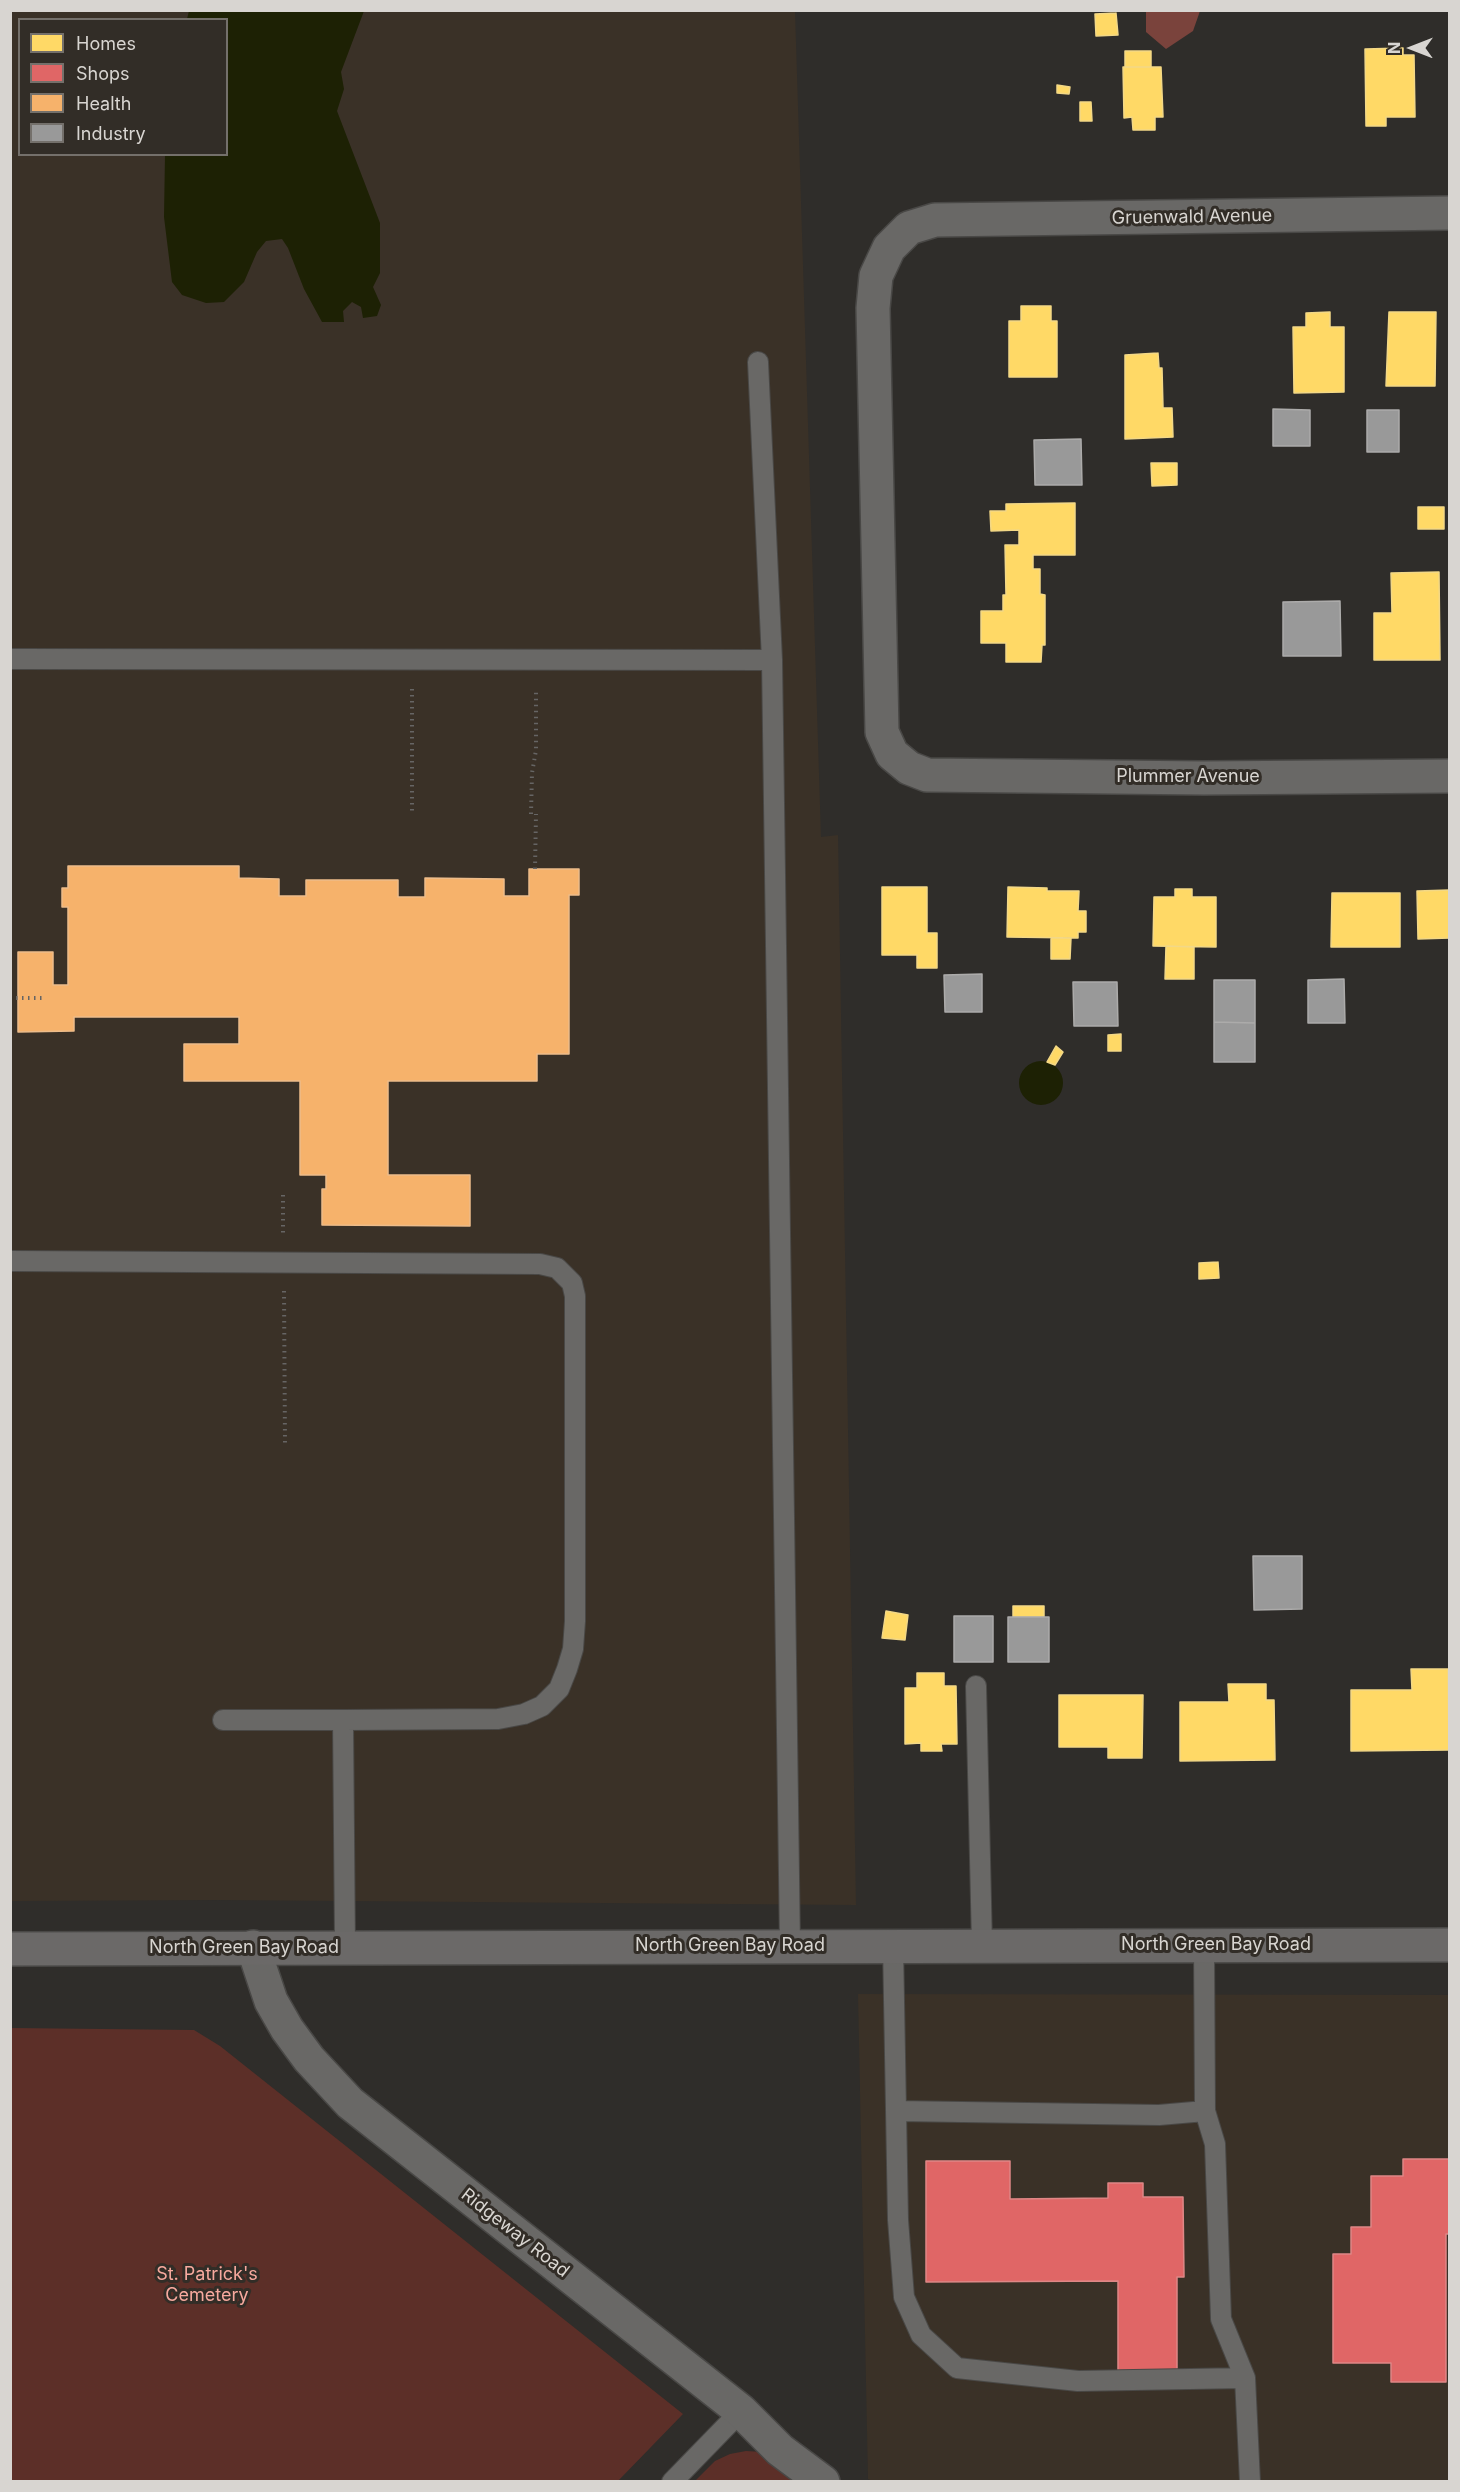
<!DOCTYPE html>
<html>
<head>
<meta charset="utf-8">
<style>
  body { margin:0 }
  #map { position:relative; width:1460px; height:2492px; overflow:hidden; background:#2f2d2a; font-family:Inter,sans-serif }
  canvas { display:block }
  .frame { position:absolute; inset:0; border:12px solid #d8d5d1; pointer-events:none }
  .legend { position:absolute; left:18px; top:18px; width:210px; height:138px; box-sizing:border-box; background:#322d27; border:2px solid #74706b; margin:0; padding:8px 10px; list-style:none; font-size:18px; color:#d8d5d1 }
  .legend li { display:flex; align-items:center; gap:12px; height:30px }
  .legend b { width:30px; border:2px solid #74706b }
  .north { position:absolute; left:1382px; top:18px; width:60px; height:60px; -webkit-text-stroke:4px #322d27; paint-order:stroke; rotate:270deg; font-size:16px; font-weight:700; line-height:24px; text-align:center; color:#d8d5d1 }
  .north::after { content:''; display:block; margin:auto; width:21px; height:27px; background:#d8d5d1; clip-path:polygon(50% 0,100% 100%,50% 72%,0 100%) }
</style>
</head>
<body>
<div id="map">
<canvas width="1460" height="2492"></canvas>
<div class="frame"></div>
<ul class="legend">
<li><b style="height:16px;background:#ffd966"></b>Homes</li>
<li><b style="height:16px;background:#e06666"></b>Shops</li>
<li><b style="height:16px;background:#f6b26b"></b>Health</li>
<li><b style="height:16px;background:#999"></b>Industry</li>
</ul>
<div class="north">N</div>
</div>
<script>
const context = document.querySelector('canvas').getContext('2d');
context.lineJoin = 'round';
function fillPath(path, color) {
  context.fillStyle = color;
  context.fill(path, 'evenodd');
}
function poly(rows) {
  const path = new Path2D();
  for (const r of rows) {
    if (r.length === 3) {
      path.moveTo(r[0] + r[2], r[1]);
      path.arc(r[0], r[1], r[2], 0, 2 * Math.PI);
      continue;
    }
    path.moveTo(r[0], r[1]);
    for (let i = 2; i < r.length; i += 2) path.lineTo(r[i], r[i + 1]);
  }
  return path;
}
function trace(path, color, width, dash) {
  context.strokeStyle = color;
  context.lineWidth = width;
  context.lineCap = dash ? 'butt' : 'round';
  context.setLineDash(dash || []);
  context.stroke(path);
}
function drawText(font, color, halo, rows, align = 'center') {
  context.font = font + ' Inter,sans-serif';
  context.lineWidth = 6;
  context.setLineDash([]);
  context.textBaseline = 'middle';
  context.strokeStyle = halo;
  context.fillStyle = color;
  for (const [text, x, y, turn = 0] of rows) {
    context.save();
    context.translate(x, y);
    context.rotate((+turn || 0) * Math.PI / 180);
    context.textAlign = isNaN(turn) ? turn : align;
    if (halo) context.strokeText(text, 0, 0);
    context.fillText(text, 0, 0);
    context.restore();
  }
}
fillPath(poly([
  [10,11,795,11,821,837,838,835,856,1905,218,1900,11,1901],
  [20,20,226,20,226,154,20,154],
  [858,1994,1449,1995,1449,2481,875,2482,868,2479]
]), '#3a3127');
fillPath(poly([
  [11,2028,194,2030,220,2046,683,2414,618,2481,11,2481],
  [746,2451,763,2452,808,2482,694,2482,715,2461,730,2454]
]), '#5c2f28');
fillPath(poly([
  [1146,11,1146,10,1200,11,1193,31,1166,49,1146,32]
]), '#7a433c');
fillPath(poly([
  [189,11,364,11,341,72,344,89,337,111,380,223,380,273,373,287,381,305,377,316,363,318,361,307,352,302,343,311,344,322,322,322,304,289,288,248,282,239,266,241,257,252,244,282,224,302,206,303,182,295,172,282,164,217,165,155,226,154,226,20,187,19],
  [1041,1083,22]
]), '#1d2104');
const homes = poly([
  [1116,13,1118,35,1096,36,1095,14,1116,13],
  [1403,48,1403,55,1414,55,1415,117,1386,117,1386,126,1366,126,1365,49,1403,48],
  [1125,51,1151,51,1151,67,1125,67,1125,51],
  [1123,67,1161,67,1163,117,1155,117,1155,130,1133,130,1132,117,1124,118,1123,67],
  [1057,85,1070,87,1069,94,1057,93,1057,85],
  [1080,102,1091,102,1092,121,1080,121,1080,102],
  [1021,306,1051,306,1051,321,1057,321,1057,377,1009,377,1009,321,1021,321,1021,306],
  [1330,312,1330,327,1344,327,1344,392,1294,393,1293,327,1306,327,1306,313,1330,312],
  [1389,312,1436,312,1435,386,1386,386,1389,312],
  [1158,353,1159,368,1162,368,1163,408,1172,408,1173,437,1125,439,1125,355,1158,353],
  [1151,463,1177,463,1177,485,1152,486,1151,463],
  [1075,503,1075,555,1033,555,1033,569,1040,569,1040,594,1045,595,1045,645,1042,645,1041,662,1006,662,1006,643,981,643,981,611,1003,611,1003,595,1006,595,1005,545,1019,545,1019,530,991,531,990,511,1006,511,1006,504,1075,503],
  [1418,507,1444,507,1444,529,1418,529,1418,507],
  [1439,572,1440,660,1374,660,1374,613,1392,613,1391,573,1439,572],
  [882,887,927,887,927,933,937,933,937,968,917,968,917,955,882,955,882,887],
  [1008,887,1047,888,1047,891,1079,891,1078,911,1086,911,1086,932,1078,932,1078,938,1007,937,1008,887],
  [1175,889,1192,889,1192,897,1216,897,1216,947,1153,946,1154,897,1175,897,1175,889],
  [1450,890,1450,938,1418,939,1417,891,1450,890],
  [1332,893,1400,893,1400,947,1331,947,1332,893],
  [1051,938,1071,938,1070,959,1051,959,1051,938],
  [1166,946,1194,947,1194,979,1165,979,1166,946],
  [1121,1034,1121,1051,1108,1051,1108,1035,1121,1034],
  [1056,1046,1063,1052,1055,1065,1047,1062,1056,1046],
  [1218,1262,1219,1278,1199,1279,1199,1263,1218,1262],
  [1013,1606,1044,1606,1044,1617,1013,1617,1013,1606],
  [886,1611,908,1615,905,1640,882,1638,886,1611],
  [1411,1669,1448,1669,1449,1750,1351,1751,1351,1690,1412,1690,1411,1669],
  [917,1673,944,1673,944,1686,956,1686,957,1744,941,1744,942,1751,921,1751,921,1743,905,1744,905,1688,917,1688,917,1673],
  [1228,1684,1266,1684,1266,1700,1274,1700,1275,1760,1180,1761,1180,1702,1229,1702,1228,1684],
  [1059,1695,1143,1695,1142,1758,1108,1758,1108,1747,1059,1747,1059,1695]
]);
fillPath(homes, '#ffd966');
trace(homes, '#f3d886', 1.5);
const shops = poly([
  [1403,2159,1450,2159,1450,2234,1446,2234,1446,2382,1391,2382,1391,2363,1333,2363,1333,2254,1351,2254,1351,2227,1371,2227,1371,2176,1403,2176,1403,2159],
  [926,2161,1010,2161,1010,2199,1108,2198,1108,2183,1143,2183,1143,2197,1183,2197,1184,2277,1177,2277,1177,2372,1118,2372,1118,2281,926,2282,926,2161]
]);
fillPath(shops, '#e06666');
trace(shops, '#de8786', 1.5);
const health = poly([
  [68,866,239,866,239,878,279,879,279,896,306,896,306,880,398,880,398,897,425,897,425,878,504,879,504,896,529,896,529,869,579,869,579,895,569,895,569,1054,537,1054,537,1081,388,1081,388,1175,470,1175,470,1226,322,1225,322,1189,326,1189,326,1175,300,1175,300,1081,184,1081,184,1044,239,1044,239,1017,74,1017,74,1031,18,1032,18,952,53,952,53,985,68,985,68,907,62,907,62,888,68,888,68,866]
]);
fillPath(health, '#f6b26b');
trace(health, '#edbc8a', 1.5);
const industry = poly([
  [1273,409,1310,410,1310,446,1273,446,1273,409],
  [1367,410,1399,410,1399,452,1367,452,1367,410],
  [1081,439,1082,485,1035,485,1034,440,1081,439],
  [1340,601,1341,656,1283,656,1283,602,1340,601],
  [982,974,982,1012,945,1012,944,975,982,974],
  [1344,979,1345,1023,1308,1023,1308,980,1344,979],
  [1214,980,1255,980,1255,1023,1214,1022,1214,980],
  [1073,982,1117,982,1118,1026,1074,1026,1073,982],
  [1214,1022,1255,1023,1255,1062,1214,1062,1214,1022],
  [1253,1556,1302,1556,1302,1609,1254,1610,1253,1556],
  [954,1616,993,1616,993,1662,954,1662,954,1616],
  [1008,1617,1049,1617,1049,1662,1008,1662,1008,1617]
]);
fillPath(industry, '#999');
trace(industry, '#acabaa', 1.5);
const service = poly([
  [758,362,772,660,790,1946],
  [10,659,772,660],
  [10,1261,540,1264,557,1268,572,1283,575,1296,575,1621,573,1649,567,1669,559,1689,542,1706,524,1714,498,1719,343,1720,345,1947],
  [976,1686,982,1945],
  [223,1720,343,1720],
  [893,1945,898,2220,904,2297,921,2335,957,2368,1078,2381,1245,2378],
  [1204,1945,1205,2111,1215,2144,1221,2319,1245,2378,1250,2482],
  [897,2111,1159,2115,1205,2111],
  [672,2482,741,2411]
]);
const minor = poly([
  [1450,213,935,220,909,228,889,248,876,276,873,308,882,732,892,754,909,768,927,775,1204,778,1450,776],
  [253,1947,271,2001,287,2029,309,2059,350,2103,741,2411,780,2450,823,2482]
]);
const secondary = poly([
  [10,1949,1450,1945]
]);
trace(service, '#494846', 22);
trace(minor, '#494846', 36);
trace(secondary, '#494846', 36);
trace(poly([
  [412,689,412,814],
  [531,814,532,773,536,750,536,690],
  [535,869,536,814],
  [10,998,46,998],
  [283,1195,283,1233],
  [284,1291,285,1443]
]), '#666564', 4, [1.5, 4.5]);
trace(service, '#696866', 20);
trace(minor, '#696866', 33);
trace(secondary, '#6b6968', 33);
drawText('18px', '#d8d5d1', '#322d27', [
  ["Gruenwald Avenue",1192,217,-1],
  ["Plummer Avenue",1188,777],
  ["North Green Bay Road",1216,1945],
  ["North Green Bay Road",730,1946],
  ["North Green Bay Road",244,1948],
  ["Ridgeway Road",515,2233,38]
]);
drawText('18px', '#f7a99e', '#322d27', [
  ["St. Patrick's",207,2275],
  ["Cemetery",207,2296]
]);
</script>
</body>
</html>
